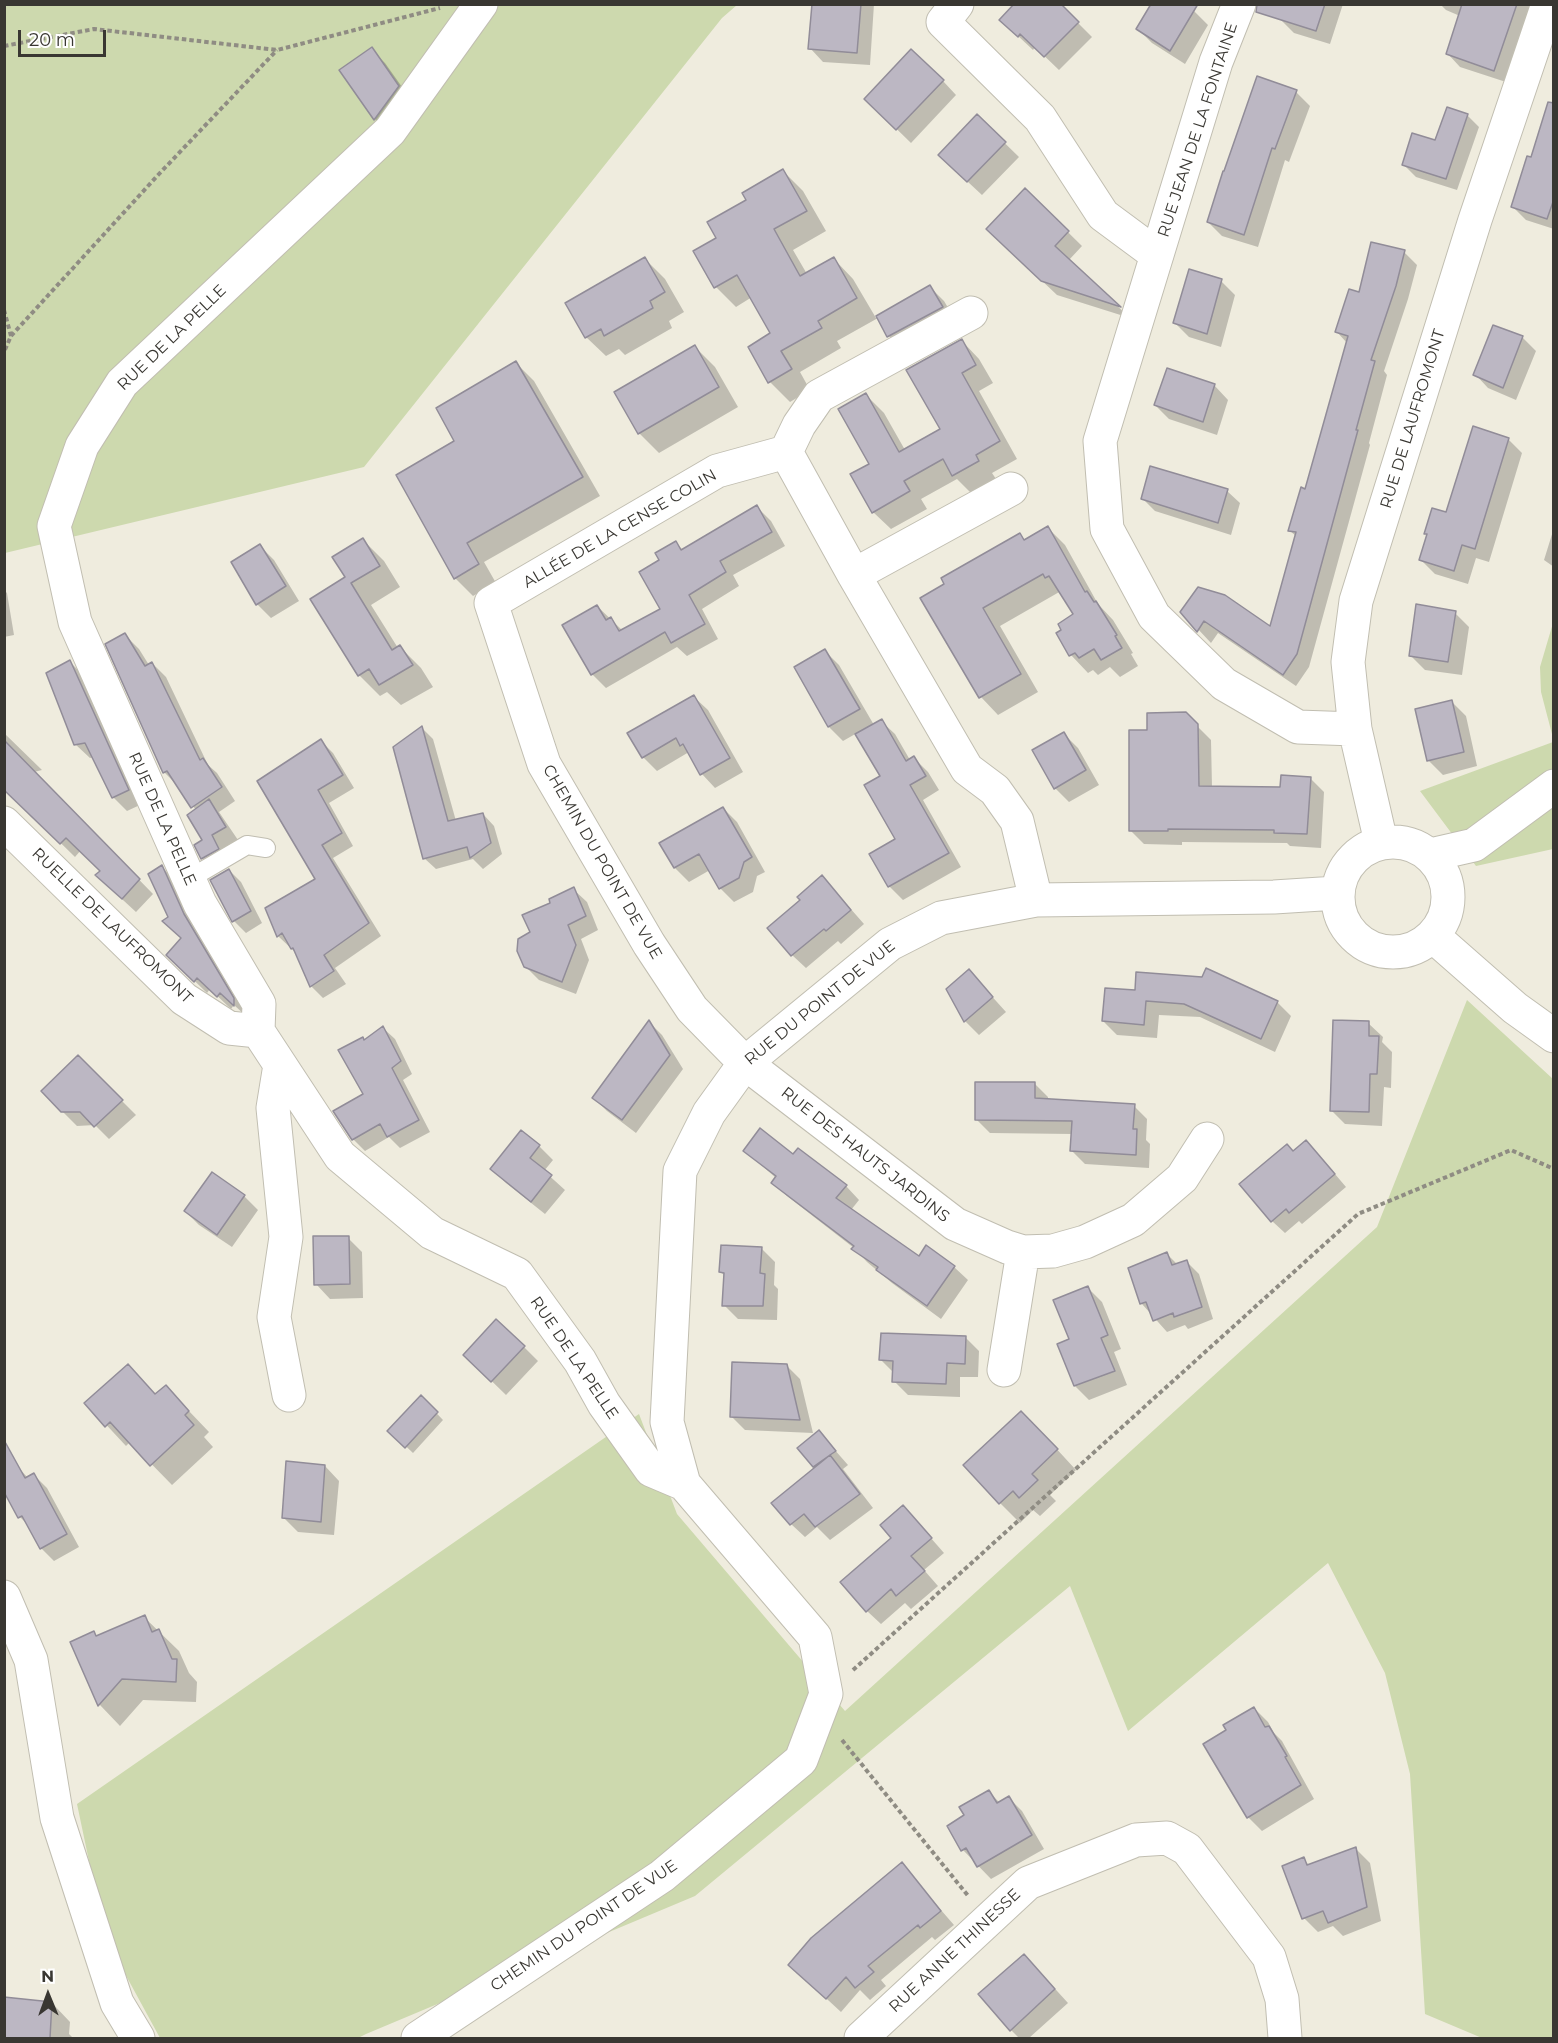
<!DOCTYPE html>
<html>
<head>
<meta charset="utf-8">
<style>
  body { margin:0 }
  #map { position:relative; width:1558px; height:2043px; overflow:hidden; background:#efecde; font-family:Montserrat,sans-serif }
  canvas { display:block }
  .frame { position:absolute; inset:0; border:6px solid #393732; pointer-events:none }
  .north { position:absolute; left:18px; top:1965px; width:60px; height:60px; -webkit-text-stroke:4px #fff; paint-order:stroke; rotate:359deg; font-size:16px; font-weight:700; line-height:24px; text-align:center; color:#393732 }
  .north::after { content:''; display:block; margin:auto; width:21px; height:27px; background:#393732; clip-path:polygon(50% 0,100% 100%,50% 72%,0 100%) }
  .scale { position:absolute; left:18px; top:30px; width:88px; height:27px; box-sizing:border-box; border:3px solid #393732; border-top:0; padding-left:8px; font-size:18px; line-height:21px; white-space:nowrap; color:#393732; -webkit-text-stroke:4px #fff; paint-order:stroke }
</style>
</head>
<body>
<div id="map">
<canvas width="1558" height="2043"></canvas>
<div class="frame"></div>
<div class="north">N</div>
<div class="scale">20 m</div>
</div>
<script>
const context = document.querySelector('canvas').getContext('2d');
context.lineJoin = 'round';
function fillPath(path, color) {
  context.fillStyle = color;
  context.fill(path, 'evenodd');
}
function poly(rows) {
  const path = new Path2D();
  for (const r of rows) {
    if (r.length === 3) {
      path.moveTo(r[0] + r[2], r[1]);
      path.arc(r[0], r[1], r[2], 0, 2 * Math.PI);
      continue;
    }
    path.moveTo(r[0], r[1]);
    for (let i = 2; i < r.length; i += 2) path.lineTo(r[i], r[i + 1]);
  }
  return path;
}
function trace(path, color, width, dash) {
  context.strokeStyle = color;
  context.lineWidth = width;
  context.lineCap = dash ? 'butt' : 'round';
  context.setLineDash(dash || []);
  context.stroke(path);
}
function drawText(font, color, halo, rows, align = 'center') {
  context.font = font + ' Montserrat,sans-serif';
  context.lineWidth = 4.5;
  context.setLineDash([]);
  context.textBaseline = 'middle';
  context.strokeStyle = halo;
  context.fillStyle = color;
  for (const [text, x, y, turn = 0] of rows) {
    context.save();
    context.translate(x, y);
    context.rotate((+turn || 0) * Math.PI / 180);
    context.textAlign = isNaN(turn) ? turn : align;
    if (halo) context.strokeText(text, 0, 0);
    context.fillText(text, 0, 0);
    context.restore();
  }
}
fillPath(poly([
  [4,5,737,5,722,18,364,467,5,553],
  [1553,623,1553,738,1541,692,1540,667],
  [1553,742,1553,849,1476,866,1420,791],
  [1467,1000,1553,1079,1553,2038,1482,2038,1425,2014,1410,1774,1385,1673,1328,1563,1128,1731,1070,1586,695,1896,366,2034,358,2038,160,2038,105,1937,77,1804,639,1414,677,1514,845,1711,1377,1227]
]), '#cdd9ae');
fillPath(poly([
  [813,4,874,4,870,65,823,62,810,48],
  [1059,4,1092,37,1059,70,1035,47,1033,50,1016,34],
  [1285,4,1343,4,1330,44,1294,33,1280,19],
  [1440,4,1534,4,1506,82,1460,67,1448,54,1460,16,1446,10],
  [1194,11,1208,25,1185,64,1152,43,1138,29],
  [371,49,385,63,412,101,389,133,375,119,341,70],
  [1258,78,1296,92,1310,106,1289,162,1285,160,1258,247,1222,236,1208,222],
  [943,81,956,95,911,143,866,99],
  [1467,115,1479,127,1457,190,1416,177,1404,165,1436,142],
  [977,116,1019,157,982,195,954,169],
  [1554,147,1554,229,1526,220,1512,206,1532,159],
  [783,171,803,191,826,231,793,250,807,274,834,259,853,279,876,318,930,287,944,301,956,321,903,350,889,336,878,318,837,341,841,348,800,372,810,390,790,402,770,382,772,334,752,297,736,307,716,287,718,239,748,200],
  [1025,190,1082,246,1069,260,1130,318,1057,295,1002,243],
  [1404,252,1417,265,1408,299,1384,371,1387,375,1369,443,1370,445,1309,667,1296,686,1218,633,1211,643,1182,612,1271,629,1296,536,1290,531,1306,490,1347,343,1337,332,1360,294],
  [645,259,665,279,684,312,669,321,672,328,625,355,619,349,606,356,586,337],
  [1221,281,1235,295,1221,347,1189,337,1175,323],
  [1493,327,1523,338,1536,351,1516,400,1488,388,1475,374],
  [962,341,979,359,993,383,979,391,1017,459,992,473,996,479,971,493,957,479,921,499,927,509,891,529,873,512,866,395,884,413,905,450,942,429],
  [695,347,715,367,738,407,659,453,639,433],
  [516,363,534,381,600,496,484,562,496,583,473,596,455,578,456,441],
  [1214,385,1228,400,1217,435,1169,419,1155,405],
  [1508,439,1522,453,1489,562,1476,558,1468,584,1435,574,1421,560,1428,536,1426,533,1447,514],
  [1227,491,1240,503,1231,535,1155,511,1142,498],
  [757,507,771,521,785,546,733,575,739,586,702,609,718,639,687,656,677,647,606,688,592,674,597,606,623,631,662,609,661,561,676,543,683,550],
  [1048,528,1065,545,1098,604,1113,620,1133,653,1131,654,1138,666,1120,677,1110,667,1098,675,1093,670,1088,673,1071,655,1075,615,1061,591,1000,626,1038,692,998,715,981,697,922,598,1020,535,1025,540],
  [1553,531,1554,531,1554,567,1544,560],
  [363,540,384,561,400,587,371,605,398,648,400,647,421,668,433,687,401,705,387,692,380,696,359,675,347,578],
  [260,546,274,560,299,601,271,618,257,604],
  [4,590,7,593,14,635,4,637],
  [1455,613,1469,627,1462,675,1425,670,1411,656],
  [125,635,139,649,149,665,152,663,166,677,208,765,217,773,235,801,219,812,238,840,224,848,231,862,215,871,202,858,205,841,196,810,178,786,164,772],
  [825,651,839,665,874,725,881,721,895,734,910,760,914,758,928,772,939,790,923,800,961,867,903,900,889,886,871,854,897,840,882,776,857,733,843,741,829,727,796,668],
  [70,662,84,676,142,804,127,811,113,797,94,757,90,758,75,744],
  [694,697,708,710,743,772,715,788,702,774,689,752,657,771,643,757],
  [1452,702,1466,716,1477,766,1443,775,1429,761],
  [1185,714,1211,740,1212,787,1282,788,1310,778,1324,792,1321,848,1290,846,1287,843,1182,842,1182,845,1144,844,1130,830,1148,731],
  [422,728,433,739,456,821,483,814,494,826,502,854,483,869,473,859,436,869,424,858],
  [4,733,42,770,34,772,153,894,136,912,111,889,102,871,81,850,75,857,23,806,4,783],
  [1064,734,1078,748,1099,785,1069,802,1055,788],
  [320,740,333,753,354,788,329,803,353,846,333,858,381,936,335,968,346,984,323,998,311,986,296,953,278,936,267,908,317,880,259,781],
  [723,808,737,822,765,872,757,876,753,892,734,902,720,888,710,870,689,882,675,868,661,843],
  [162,867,175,880,246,1012,246,1016,234,1005,231,1009,210,989,207,993,168,955,182,939],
  [229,870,241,882,262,923,246,933,234,921,212,880],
  [573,889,587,902,598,930,581,939,589,960,576,994,539,980,525,966,532,933,552,903],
  [835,891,864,924,841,944,838,941,806,968,792,955],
  [969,971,1006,1012,979,1035,965,1021,948,989],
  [1106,989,1277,1002,1291,1016,1275,1052,1200,1017,1159,1015,1157,1038,1117,1035,1103,1021],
  [649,1022,662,1035,683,1069,636,1133,607,1111,594,1098],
  [1368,1023,1383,1037,1382,1042,1392,1052,1391,1088,1384,1087,1382,1126,1345,1124,1331,1110],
  [383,1028,395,1039,412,1074,403,1080,430,1132,400,1148,389,1137,365,1151,353,1139,335,1111,365,1095,365,1041],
  [78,1057,136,1115,109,1139,95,1125,77,1126,62,1111],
  [1035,1084,1048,1097,1048,1101,1134,1106,1147,1119,1146,1140,1150,1144,1149,1168,1085,1164,1071,1150,1072,1134,990,1133,976,1119],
  [539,1146,553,1160,544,1171,565,1190,545,1214,506,1183,492,1169],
  [745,1151,794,1156,846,1186,859,1200,851,1210,919,1258,954,1267,968,1280,941,1319,892,1283,867,1262,854,1248,787,1196,773,1182,776,1178],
  [1318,1154,1346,1187,1302,1224,1299,1221,1285,1233,1272,1221],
  [212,1174,244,1196,258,1210,232,1247,199,1225,185,1211],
  [348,1238,362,1252,363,1298,330,1299,316,1284],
  [761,1248,775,1262,774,1285,778,1289,777,1320,738,1319,724,1305,725,1276,721,1272],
  [1167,1254,1178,1265,1186,1261,1199,1274,1213,1319,1188,1329,1185,1325,1167,1332,1142,1304,1130,1269],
  [1088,1288,1102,1302,1121,1349,1114,1352,1127,1385,1089,1400,1075,1386,1059,1345,1071,1340],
  [965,1337,979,1351,978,1377,960,1377,960,1397,908,1395,894,1381,894,1373,881,1360],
  [524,1347,538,1361,506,1395,465,1355],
  [786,1365,800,1379,813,1433,745,1430,731,1416],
  [166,1387,209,1432,204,1437,213,1447,172,1485,130,1442,126,1446,86,1403,156,1395],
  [421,1397,443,1420,413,1453,390,1431],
  [819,1432,848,1465,843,1469,873,1508,830,1540,817,1527,805,1537,791,1524,816,1468,799,1449],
  [1041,1432,1076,1470,1050,1495,1056,1501,1040,1516,1033,1510,1020,1523,1000,1503],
  [325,1466,339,1481,334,1535,298,1532,284,1518],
  [19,1468,28,1478,34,1475,47,1488,79,1547,54,1561,41,1548,31,1528,20,1517,4,1489],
  [916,1521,944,1553,924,1570,938,1586,911,1609,905,1603,881,1624,867,1611],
  [144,1617,179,1651,189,1673,197,1682,196,1702,143,1700,120,1726,100,1705,72,1643,94,1633,98,1637],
  [1254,1708,1268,1722,1274,1733,1282,1741,1314,1799,1262,1831,1248,1817,1228,1730],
  [989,1792,1000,1803,1009,1798,1022,1811,1044,1849,991,1879,963,1850,966,1816],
  [1356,1849,1370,1863,1381,1921,1343,1936,1333,1926,1318,1932,1304,1918,1303,1859,1310,1866],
  [901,1864,954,1925,935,1940,932,1937,881,1980,886,1986,870,2000,860,1990,841,2012,790,1965],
  [1037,1969,1068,2003,1029,2038,1019,2038,1011,2030],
  [4,1999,52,2003,70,2022,69,2034,73,2038,4,2038]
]), '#0003');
const building = poly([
  [812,4,861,4,857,53,808,49,812,4],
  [1014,4,1061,4,1079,22,1044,57,1020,34,1018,37,999,20,1014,4],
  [1151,4,1198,4,1170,51,1136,29,1151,4],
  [1257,4,1325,4,1316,31,1256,12,1257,4],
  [1462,4,1517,4,1494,71,1446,54,1462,4],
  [372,47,399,86,374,120,339,70,372,47],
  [911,49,944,80,896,130,864,99,911,49],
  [1257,76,1297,90,1275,149,1272,148,1244,235,1207,222,1223,171,1224,171,1257,76],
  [1548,102,1554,103,1554,199,1547,219,1511,207,1527,156,1531,157,1548,102],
  [1447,107,1468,114,1446,179,1402,165,1412,133,1435,140,1447,107],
  [977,114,1006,142,967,182,938,155,977,114],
  [783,169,807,211,774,229,800,276,834,257,857,298,818,321,822,328,781,351,792,369,768,383,748,347,770,333,737,275,714,288,693,251,716,238,707,222,746,200,742,193,783,169],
  [1025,188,1069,231,1055,246,1121,307,1041,281,986,229,1025,188],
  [1371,242,1405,250,1396,286,1371,360,1375,361,1356,430,1358,430,1297,654,1283,675,1204,621,1197,632,1180,612,1198,587,1225,595,1270,626,1296,532,1288,531,1301,487,1305,489,1348,336,1335,332,1349,289,1359,292,1371,242],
  [645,257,665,292,650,301,653,308,604,336,601,329,585,338,565,303,645,257],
  [1189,269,1222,279,1207,334,1173,323,1189,269],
  [930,285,943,307,887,337,876,316,930,285],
  [1493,325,1523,336,1503,388,1473,375,1493,325],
  [962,339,976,365,962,373,1000,441,976,455,979,461,952,476,943,459,904,481,910,491,872,513,850,474,869,464,838,409,866,393,899,452,940,429,906,370,962,339],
  [695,345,719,387,638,434,614,392,695,345],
  [516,361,583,477,467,543,479,564,454,579,396,475,454,441,436,408,516,361],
  [1167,368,1215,384,1203,422,1154,405,1167,368],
  [1473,426,1509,438,1475,549,1462,545,1454,571,1419,560,1427,534,1424,534,1432,508,1446,512,1473,426],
  [1150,466,1228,489,1218,523,1141,499,1150,466],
  [757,505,772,532,720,561,726,572,689,595,705,624,671,643,665,632,591,675,562,625,597,605,606,620,611,617,619,631,660,609,639,572,659,560,655,553,676,541,681,550,757,505],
  [1048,526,1085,592,1087,591,1094,602,1096,601,1117,635,1115,636,1122,648,1101,660,1094,649,1079,658,1075,653,1069,656,1056,633,1061,630,1058,624,1073,614,1049,576,1045,578,1043,574,983,608,1021,674,979,698,920,598,944,584,941,578,1020,533,1024,540,1048,526],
  [363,538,380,566,351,583,392,650,400,645,413,665,379,685,369,669,358,676,310,599,345,577,332,557,363,538],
  [260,544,286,586,256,605,231,562,260,544],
  [1416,604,1456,611,1448,662,1409,656,1416,604],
  [125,633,145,666,152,662,200,760,203,758,222,787,191,808,167,771,163,773,105,644,125,633],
  [825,649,860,709,828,727,794,667,825,649],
  [70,660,129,790,112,798,85,743,74,745,46,673,70,660],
  [694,695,730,758,700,775,683,744,680,746,676,738,642,758,627,733,694,695],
  [1452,700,1464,752,1427,761,1415,709,1452,700],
  [1186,712,1198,724,1199,786,1280,787,1281,775,1311,777,1307,834,1274,833,1274,830,1168,829,1168,831,1129,831,1129,730,1147,730,1147,713,1186,712],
  [882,719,906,761,914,756,926,776,910,785,949,853,888,887,869,854,895,839,864,785,880,776,855,734,882,719],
  [422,726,448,821,483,813,491,843,470,858,467,847,423,859,393,747,422,726],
  [1064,732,1086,770,1054,789,1032,750,1064,732],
  [321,739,343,775,318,790,342,833,322,845,369,923,324,955,334,971,310,987,293,948,291,949,282,933,277,937,265,908,315,879,257,781,321,739],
  [4,740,140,879,122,899,95,875,100,871,66,838,60,844,4,790,4,740],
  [209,799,226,827,212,835,219,849,201,859,194,845,202,840,187,815,209,799],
  [723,807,752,857,744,862,739,878,719,889,699,854,674,868,659,843,723,807],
  [162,865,184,914,234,998,234,1006,220,993,217,997,197,978,194,982,166,955,181,938,162,921,168,917,148,874,162,865],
  [229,869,251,911,232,922,210,880,229,869],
  [822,875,851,910,826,931,824,929,791,956,767,928,800,900,797,897,822,875],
  [574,887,586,916,568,925,576,945,562,982,524,967,517,951,518,939,530,932,522,915,550,903,549,899,574,887],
  [1206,968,1278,1001,1261,1039,1184,1004,1146,1001,1144,1025,1102,1021,1105,988,1135,990,1136,972,1202,977,1206,968],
  [969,969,993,997,964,1022,946,989,969,969],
  [649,1020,670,1055,622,1120,592,1098,649,1020],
  [1333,1020,1369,1021,1369,1036,1379,1036,1377,1074,1370,1074,1369,1112,1330,1111,1333,1020],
  [383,1026,401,1061,392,1068,419,1120,387,1137,380,1124,352,1140,333,1111,363,1094,338,1050,363,1037,364,1040,383,1026],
  [78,1055,123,1100,94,1127,80,1112,61,1112,41,1091,78,1055],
  [975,1082,1035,1082,1035,1098,1135,1104,1133,1129,1137,1129,1136,1155,1070,1151,1072,1121,975,1120,975,1082],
  [760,1128,793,1154,798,1148,847,1185,836,1198,919,1256,926,1245,955,1266,927,1306,876,1270,878,1267,851,1249,854,1246,771,1183,776,1176,743,1151,760,1128],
  [521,1130,540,1145,530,1158,552,1175,531,1202,490,1169,521,1130],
  [1306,1140,1335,1174,1289,1213,1286,1209,1271,1222,1239,1184,1287,1144,1293,1151,1306,1140],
  [212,1172,245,1195,217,1235,184,1211,212,1172],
  [313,1236,349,1236,350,1284,314,1285,313,1236],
  [721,1245,762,1247,760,1273,765,1274,763,1306,722,1306,724,1273,719,1272,721,1245],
  [1167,1252,1172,1265,1187,1260,1202,1307,1174,1317,1173,1313,1153,1321,1146,1302,1140,1304,1128,1268,1167,1252],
  [1088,1286,1108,1335,1101,1338,1115,1371,1074,1386,1057,1344,1069,1339,1053,1300,1088,1286],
  [496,1319,525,1346,491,1382,463,1355,496,1319],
  [881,1333,966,1336,965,1364,947,1363,946,1384,892,1382,893,1361,879,1360,881,1333],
  [732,1362,787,1364,800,1420,730,1417,732,1362],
  [128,1364,155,1394,166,1385,189,1411,185,1415,194,1425,150,1466,110,1422,105,1427,84,1403,128,1364],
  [421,1395,438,1412,405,1448,387,1431,421,1395],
  [1021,1411,1058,1449,1032,1474,1038,1480,1019,1498,1013,1491,999,1504,963,1465,1021,1411],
  [819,1430,836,1451,830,1455,860,1494,815,1527,804,1514,790,1525,771,1503,830,1455,813,1467,797,1448,819,1430],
  [4,1440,25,1478,34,1473,67,1534,40,1549,22,1516,18,1518,4,1492,4,1440],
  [286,1461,325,1465,321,1522,282,1518,286,1461],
  [903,1505,932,1538,911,1556,925,1571,896,1596,891,1589,866,1612,840,1582,891,1538,880,1525,903,1505],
  [145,1615,152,1632,159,1629,172,1659,177,1659,176,1682,122,1679,98,1706,70,1642,94,1631,96,1636,145,1615],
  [1254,1707,1265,1727,1269,1726,1287,1756,1285,1757,1301,1785,1247,1818,1203,1744,1226,1730,1223,1725,1254,1707],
  [989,1790,997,1803,1009,1796,1032,1835,977,1867,966,1848,961,1851,947,1826,964,1815,959,1807,989,1790],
  [1356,1847,1367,1907,1328,1923,1323,1911,1302,1919,1282,1866,1304,1857,1307,1865,1356,1847],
  [902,1862,941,1911,920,1928,918,1925,868,1966,874,1972,855,1988,846,1977,826,1999,788,1965,811,1938,902,1862],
  [1024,1954,1055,1989,1010,2031,978,1994,1024,1954],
  [4,1997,52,2002,50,2038,4,2038,4,1997]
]);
fillPath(building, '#bcb7c3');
trace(building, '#918c98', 1.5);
const service = poly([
  [189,879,247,845,266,848]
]);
const minor = poly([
  [481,4,390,131,122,383,82,446,54,526,75,622,200,904,259,1004,258,1031,340,1156,432,1233,517,1274,580,1361,604,1404,651,1470,684,1484],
  [957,4,943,22,1040,118,1103,215,1157,255],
  [1239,4,1216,62,1100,441,1107,529,1154,616,1224,684,1298,727,1355,729],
  [971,313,819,396,799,425,786,452,717,471,491,603,544,764,649,944,692,1009,745,1063,955,1224,1007,1247,1023,1252,1053,1251,1085,1242,1133,1220,1182,1178,1207,1139],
  [786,452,854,575,967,769,995,790,1017,821,1036,900],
  [854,575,1011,489],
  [4,823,184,999,229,1028,258,1031],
  [1393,897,55],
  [1381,842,1355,729,1348,662,1356,601,1475,220,1548,4],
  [1430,855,1474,845,1554,786],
  [1433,936,1515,1008,1554,1036],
  [280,1065,273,1108,286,1237,274,1317,289,1395],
  [1004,1370,1023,1252],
  [4,1597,31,1660,57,1818,117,2003,138,2038],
  [418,2038,662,1876,801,1760,826,1694,815,1637,684,1484,667,1422,680,1171,709,1113,745,1063,890,944,941,918,1036,900,1274,897,1337,893],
  [861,2038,1028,1883,1136,1840,1167,1838,1187,1849,1269,1957,1282,1999,1285,2038]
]);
trace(service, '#c1beb1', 20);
trace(minor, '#c1beb1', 35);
trace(poly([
  [4,46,94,29,277,50,440,8],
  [4,310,11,336,4,352],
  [11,336,159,174,277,50],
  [853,1670,1358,1214,1511,1150,1554,1169],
  [842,1740,969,1897]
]), '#8f8c83', 4, [4.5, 3]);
trace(service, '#fff', 18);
trace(minor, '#fff', 33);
drawText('16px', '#393732', '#fff', [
  ["RUE JEAN DE LA FONTAINE",1198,130,-72],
  ["RUE DE LA PELLE",172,338,-44],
  ["RUE DE LAUFROMONT",1413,419,-73],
  ["ALLÉE DE LA CENSE COLIN",620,529,-30],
  ["RUE DE LA PELLE",162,819,66],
  ["CHEMIN DU POINT DE VUE",602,862,60],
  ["RUELLE DE LAUFROMONT",112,926,44],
  ["RUE DU POINT DE VUE",820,1003,-39],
  ["RUE DES HAUTS JARDINS",865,1155,38],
  ["RUE DE LA PELLE",574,1358,56],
  ["CHEMIN DU POINT DE VUE",584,1926,-34],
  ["RUE ANNE THINESSE",955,1951,-43]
]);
</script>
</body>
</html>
